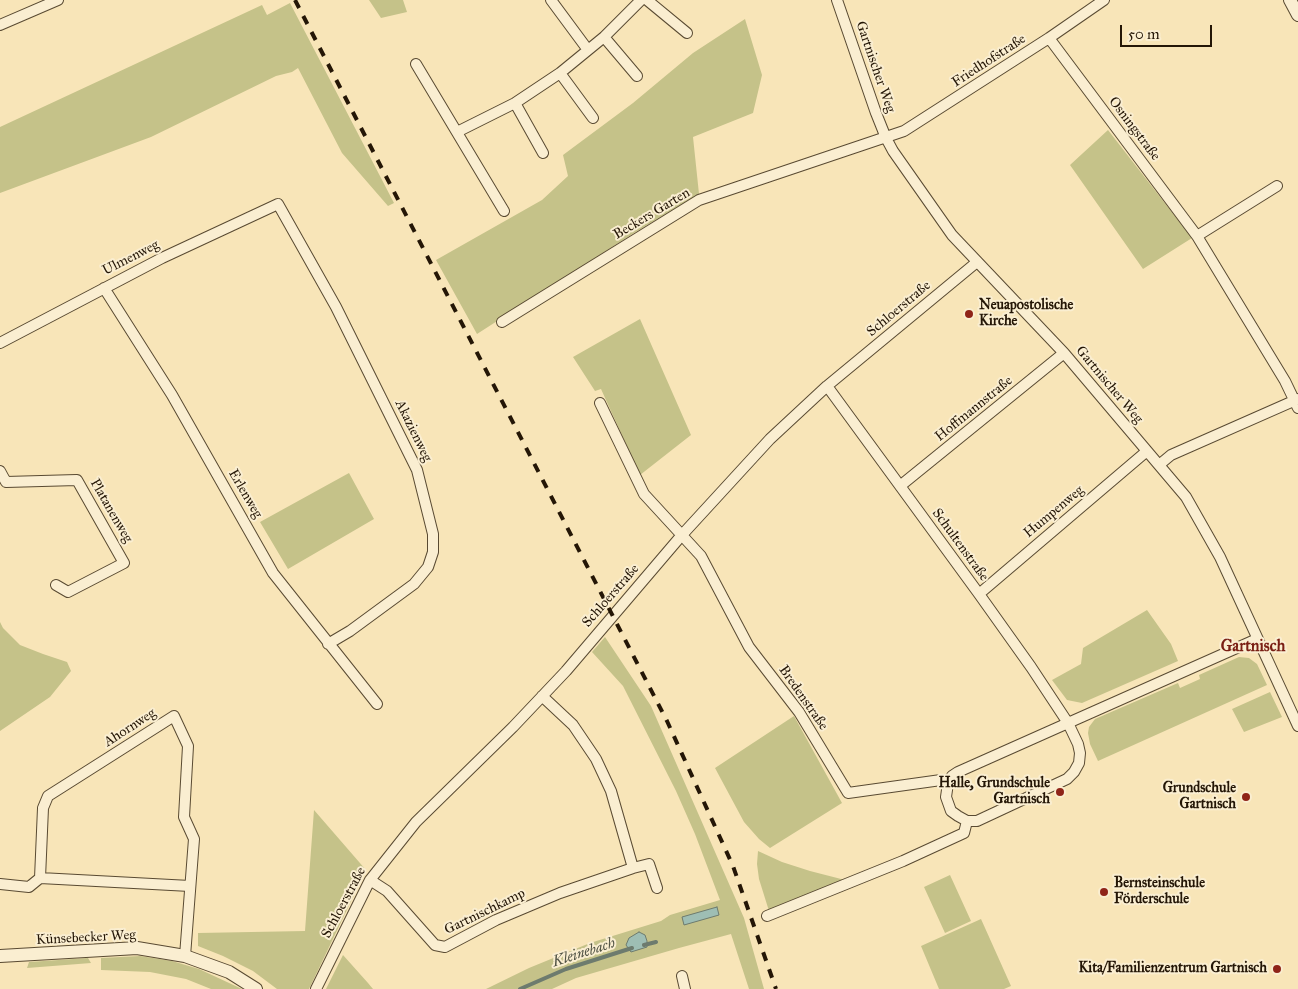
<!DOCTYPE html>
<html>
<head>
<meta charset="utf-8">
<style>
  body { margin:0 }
  #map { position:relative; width:1298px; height:989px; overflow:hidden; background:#f8e5b8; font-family:"IM FELL Great Primer",serif }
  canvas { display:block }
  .scale { position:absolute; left:1120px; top:25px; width:92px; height:22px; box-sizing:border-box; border:2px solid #241606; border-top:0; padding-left:6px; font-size:15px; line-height:18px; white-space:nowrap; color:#241606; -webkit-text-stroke:4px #faeed1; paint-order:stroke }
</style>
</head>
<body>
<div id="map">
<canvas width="1298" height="989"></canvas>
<div class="scale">50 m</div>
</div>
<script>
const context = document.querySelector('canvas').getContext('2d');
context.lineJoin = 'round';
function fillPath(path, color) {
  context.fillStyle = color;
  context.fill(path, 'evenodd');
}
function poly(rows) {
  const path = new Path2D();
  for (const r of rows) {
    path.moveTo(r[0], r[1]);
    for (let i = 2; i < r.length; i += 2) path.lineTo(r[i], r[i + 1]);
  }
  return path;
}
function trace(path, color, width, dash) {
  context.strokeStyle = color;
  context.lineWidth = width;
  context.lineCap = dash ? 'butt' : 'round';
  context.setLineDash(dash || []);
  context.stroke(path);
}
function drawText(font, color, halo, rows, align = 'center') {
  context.font = font + ' "IM FELL Great Primer",serif';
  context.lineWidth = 4;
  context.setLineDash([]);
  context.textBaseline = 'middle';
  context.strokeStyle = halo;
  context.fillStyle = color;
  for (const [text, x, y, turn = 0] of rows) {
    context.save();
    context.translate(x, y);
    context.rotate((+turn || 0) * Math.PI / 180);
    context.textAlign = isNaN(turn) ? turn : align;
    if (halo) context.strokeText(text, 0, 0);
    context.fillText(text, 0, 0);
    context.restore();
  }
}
fillPath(poly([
  [369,0,403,0,407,12,381,18],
  [290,3,394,203,388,206,342,153,298,68,292,72,276,76,151,137,0,193,0,127,262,5,267,15],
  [745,19,762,75,753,113,693,137,699,194,634,233,477,334,436,260,542,200,568,176,563,155,633,103,693,53],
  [1108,130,1192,238,1143,269,1070,165],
  [640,319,691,435,640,475,601,389,595,391,573,357],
  [349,473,374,519,288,569,260,522],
  [1147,610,1171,644,1178,661,1082,703,1067,700,1052,680,1081,664,1083,648],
  [0,622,3,628,20,645,43,654,67,662,71,671,50,697,0,731],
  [605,637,651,706,744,918,764,989,749,989,731,934,679,948,576,978,552,989,486,989,529,968,590,943,661,921,670,915,720,900,695,834,676,791,623,686,592,652],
  [1239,657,1249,658,1257,664,1267,685,1098,761,1090,744,1088,733,1089,727,1095,719,1178,683,1180,688,1200,679,1199,675],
  [1270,692,1282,717,1244,732,1232,709],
  [794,716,842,803,770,848,759,839,744,822,715,768],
  [314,810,366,870,309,989,277,989,253,971,223,956,198,946,198,933,305,931],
  [758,851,782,862,810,871,845,880,769,911,759,879,757,864],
  [950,875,971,921,945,933,924,887],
  [981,919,1011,986,1004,989,939,989,921,946],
  [343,955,368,983,373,989,326,989],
  [140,956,172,961,199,969,242,989,211,989,186,979,150,972,101,970,101,958],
  [88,958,91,963,27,968,29,962]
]), '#c5c289');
const water = poly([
  [717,907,719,915,684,925,682,917,717,907],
  [639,932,645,935,647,941,647,947,631,952,626,945,629,938,639,932]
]);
fillPath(water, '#9ebeb4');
trace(water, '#6d7b6e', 1);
trace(poly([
  [644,945,656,942],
  [520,989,566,969,632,948]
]), '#6d7b6e', 4);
const minor = poly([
  [551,0,588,50],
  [647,0,687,33],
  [837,0,876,113,886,138,893,151,952,235,1064,353,1186,497,1220,557,1298,726],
  [0,25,58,0],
  [604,37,637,76],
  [1049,38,1197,236,1285,381,1298,408],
  [416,64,504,211],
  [560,73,593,118],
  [515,103,543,153],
  [457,132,515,103,560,73,604,37,641,0],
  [1197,236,1277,186],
  [104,288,172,395,273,573,377,704],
  [502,322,699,200,904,131,1049,38,1104,0],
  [0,343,162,258,278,204,336,307,417,470,433,534,433,552,428,567,414,584,350,631,328,644],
  [827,386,979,594,1031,667,1068,723,1078,744,1080,753,1079,763,1074,772,1067,779,977,821,967,821,958,816,951,811,946,797,948,783,952,776,958,772,1068,723,1257,639],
  [600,403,644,494,701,556,749,647,799,712,848,793,941,780,948,783],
  [1159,465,1171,455,1298,399],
  [0,471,6,482,77,480,124,563,68,592,56,585],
  [900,486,1064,353],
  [979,594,1147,451],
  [542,696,573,725,596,759,611,791,633,868],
  [370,880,387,891,435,945,445,947,496,920,560,893,633,868,649,864,657,888],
  [0,884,29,887,40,878],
  [767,916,903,861,964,833,967,821],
  [185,956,194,839,184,817,188,746,174,716,48,796,43,808,40,878,190,886],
  [682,976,685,989],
  [316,989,370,880,416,822,513,727,566,671,681,536,770,439,827,386,977,262]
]);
const tertiary = poly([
  [1290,0,1298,15],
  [0,956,137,948,185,956,229,972,256,989]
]);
trace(minor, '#594a32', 12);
trace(tertiary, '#594a32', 14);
trace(minor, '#faeed1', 10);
trace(tertiary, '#faeed1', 12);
trace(poly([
  [295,0,667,721,733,866,776,989]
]), '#241606', 4, [9, 9]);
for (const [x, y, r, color] of [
  [969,314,5,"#8f2418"],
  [1060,792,5,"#8f2418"],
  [1246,797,5,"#8f2418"],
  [1104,892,5,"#8f2418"],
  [1277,969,5,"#8f2418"]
]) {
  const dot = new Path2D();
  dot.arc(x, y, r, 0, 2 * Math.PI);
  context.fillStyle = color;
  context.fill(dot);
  trace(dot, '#faeed1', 2);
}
drawText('14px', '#241606', '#faeed1', [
  ["Friedhofstraße",989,61,-33],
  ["Gartnischer Weg",875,67,71],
  ["Osningstraße",1134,129,53],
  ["Beckers Garten",652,214,-31],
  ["Ulmenweg",131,258,-27],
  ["Schloerstraße",899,309,-40],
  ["Gartnischer Weg",1109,385,50],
  ["Hoffmannstraße",974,409,-39],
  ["Akazienweg",413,431,64],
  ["Erlenweg",245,494,60],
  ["Platanenweg",111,511,60],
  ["Humpenweg",1054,512,-40],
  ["Schultenstraße",960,545,54],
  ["Schloerstraße",611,596,-49],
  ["Bredenstraße",803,698,55],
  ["Ahornweg",130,728,-33],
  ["Schloerstraße",344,903,-62],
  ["Gartnischkamp",485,912,-26],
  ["Künsebecker Weg",86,938,-3]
]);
drawText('bold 14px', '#241606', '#faeed1', [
  ["Neuapostolische",979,306,"left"],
  ["Kirche",979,322,"left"],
  ["Halle, Grundschule",1050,784],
  ["Gartnisch",1050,800],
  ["Grundschule",1236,789],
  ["Gartnisch",1236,805],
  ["Bernsteinschule",1114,884,"left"],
  ["Förderschule",1114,900,"left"],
  ["Kita/Familienzentrum Gartnisch",1267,969]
], 'right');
drawText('italic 15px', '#4f5143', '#faeed1', [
  ["Kleinebach",584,953,-18]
]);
drawText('bold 16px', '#7a1f14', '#faeed1', [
  ["Gartnisch",1253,647]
]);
</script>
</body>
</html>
